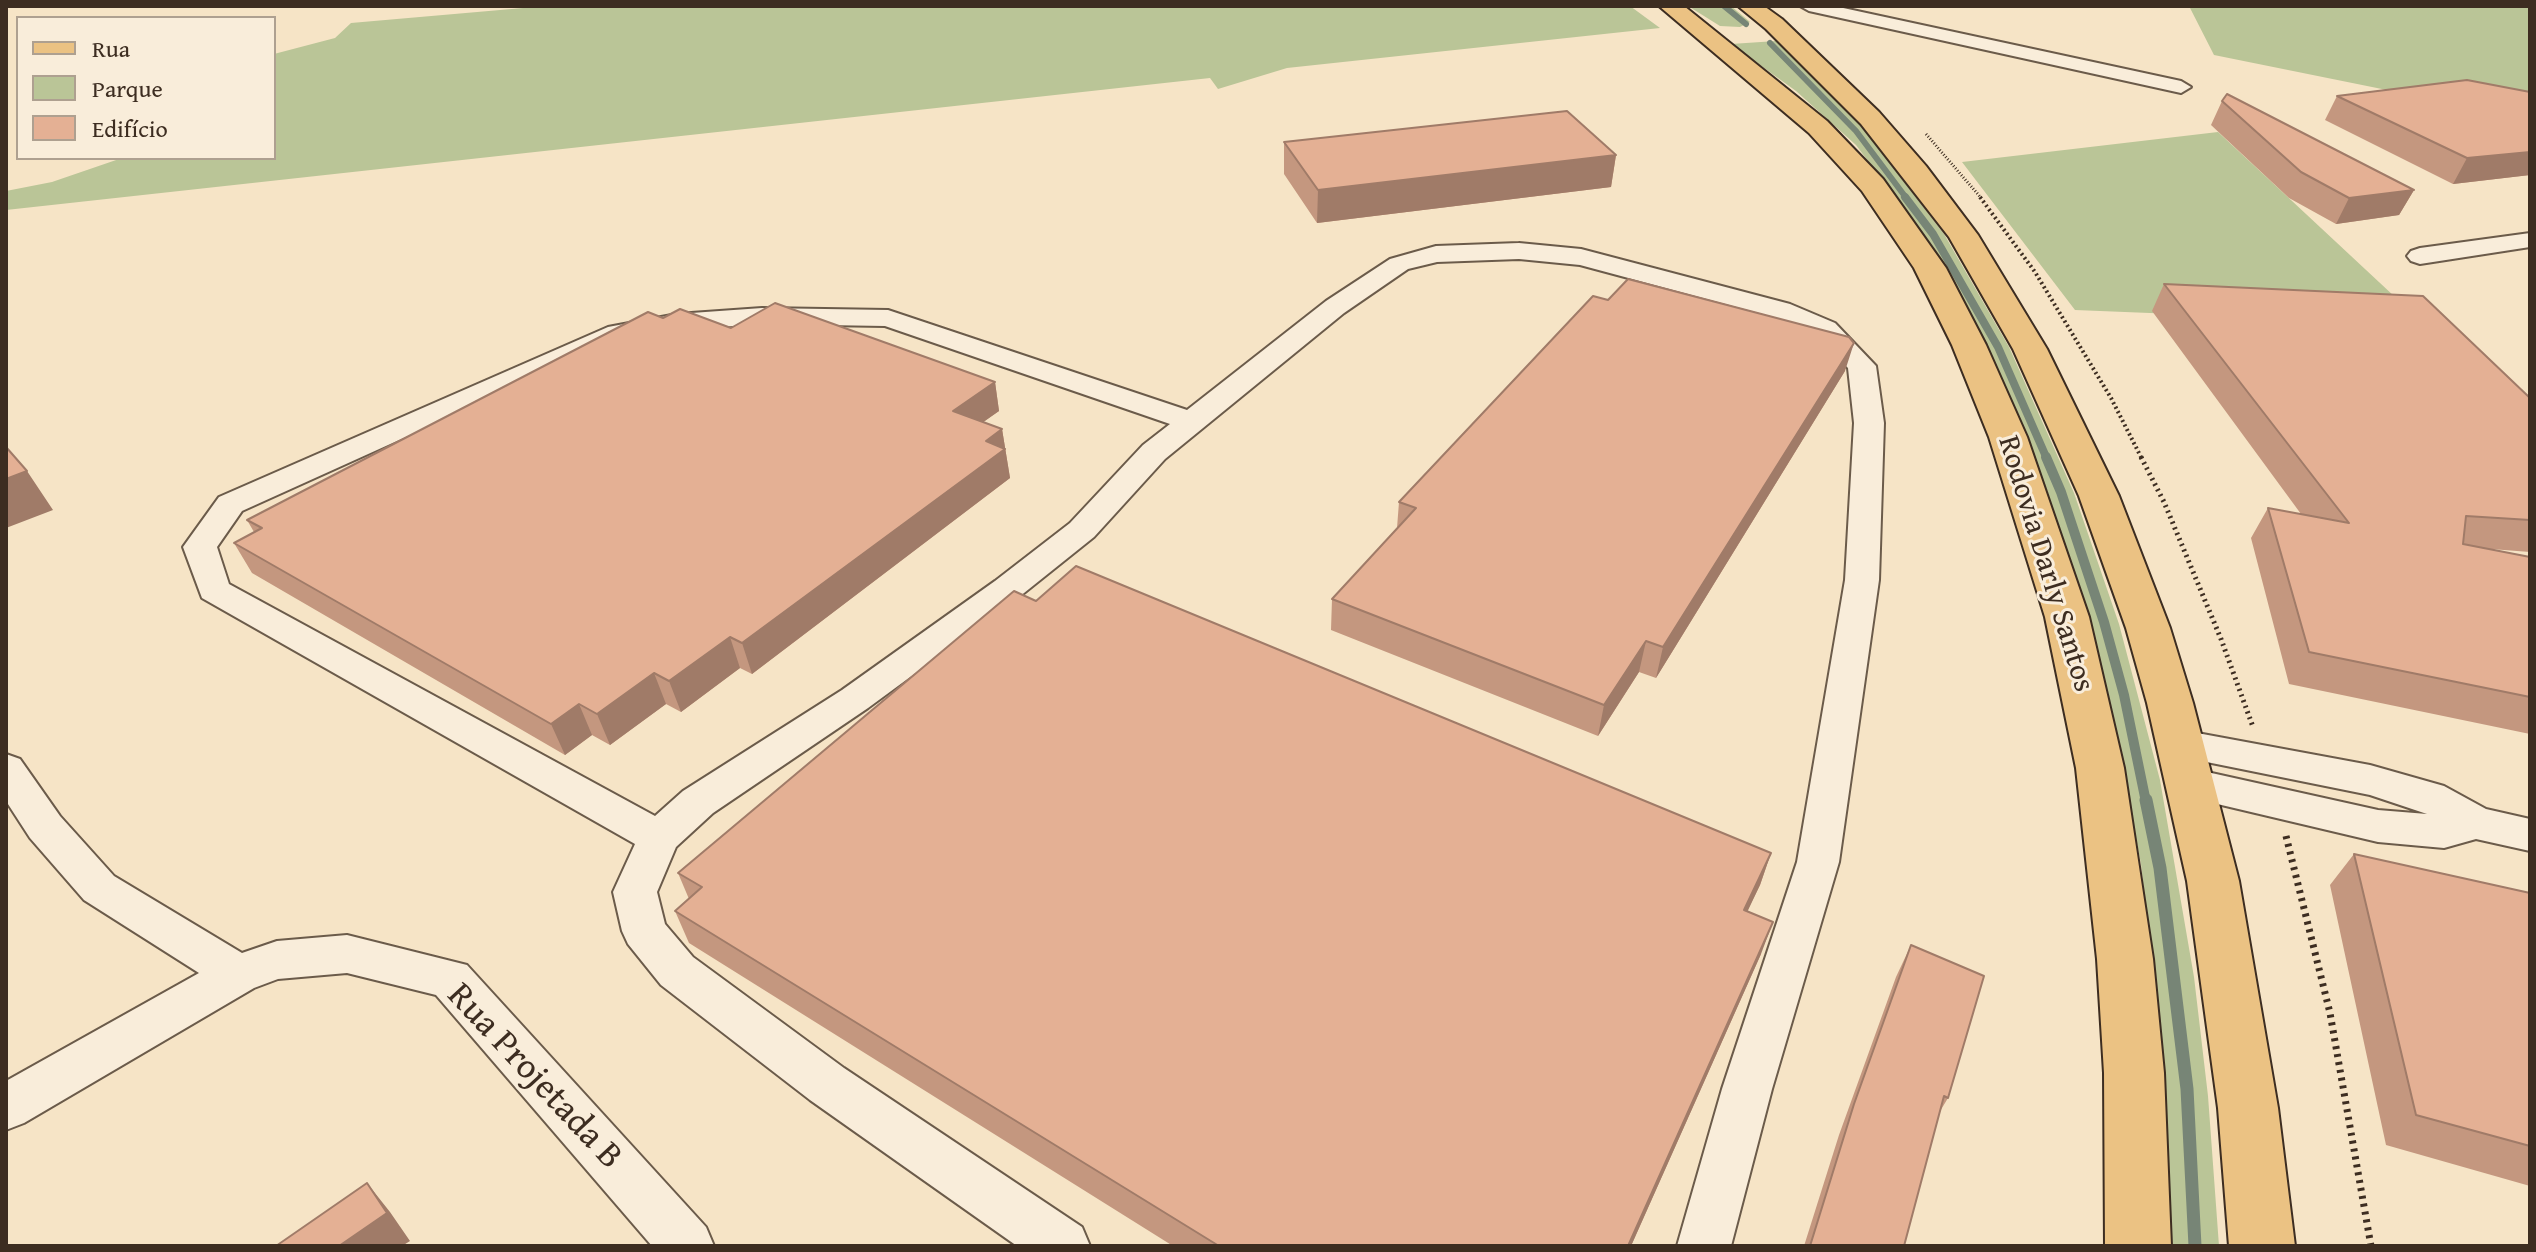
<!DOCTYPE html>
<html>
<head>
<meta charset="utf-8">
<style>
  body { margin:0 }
  #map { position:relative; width:2536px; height:1252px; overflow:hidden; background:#f6e4c6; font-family:"Gentium Book Plus",serif }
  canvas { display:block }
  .frame { position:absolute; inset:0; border:8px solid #3d2d21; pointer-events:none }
  .legend { position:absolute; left:16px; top:16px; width:260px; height:144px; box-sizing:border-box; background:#f9edda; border:2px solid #aea090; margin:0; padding:10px 14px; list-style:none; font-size:24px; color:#3d2d21 }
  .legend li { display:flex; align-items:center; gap:16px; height:40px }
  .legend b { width:40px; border:2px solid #aea090 }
</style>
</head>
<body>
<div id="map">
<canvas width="2536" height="1252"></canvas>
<div class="frame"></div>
<ul class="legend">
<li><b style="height:10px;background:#ebc283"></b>Rua</li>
<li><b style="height:22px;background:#bac597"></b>Parque</li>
<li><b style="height:22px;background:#e4b094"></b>Edifício</li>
</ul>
</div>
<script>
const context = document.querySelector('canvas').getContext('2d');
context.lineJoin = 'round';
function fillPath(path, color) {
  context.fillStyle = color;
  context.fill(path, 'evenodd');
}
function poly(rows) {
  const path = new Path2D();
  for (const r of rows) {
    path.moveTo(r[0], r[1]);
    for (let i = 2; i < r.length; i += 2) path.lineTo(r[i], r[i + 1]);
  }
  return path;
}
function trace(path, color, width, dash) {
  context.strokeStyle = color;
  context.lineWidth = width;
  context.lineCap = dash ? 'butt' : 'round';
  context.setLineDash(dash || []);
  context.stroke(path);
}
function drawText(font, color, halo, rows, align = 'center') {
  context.font = font + ' "Gentium Book Plus",serif';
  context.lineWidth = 6;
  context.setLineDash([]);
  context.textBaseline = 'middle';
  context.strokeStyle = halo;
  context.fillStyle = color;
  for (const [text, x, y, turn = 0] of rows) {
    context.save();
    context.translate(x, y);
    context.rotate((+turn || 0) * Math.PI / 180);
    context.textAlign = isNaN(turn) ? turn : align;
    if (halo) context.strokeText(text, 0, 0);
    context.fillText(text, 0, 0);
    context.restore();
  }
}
fillPath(poly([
  [546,6,1630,6,1660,28,1287,68,1218,89,1210,78,6,210,6,191,52,182,122,158,274,158,274,54,335,38,351,23],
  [1688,6,1731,6,1750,22,1740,27,1720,26],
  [2189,6,2530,6,2530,119,2214,55],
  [1776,41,1855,118,1944,234,2009,347,2074,493,2119,624,2160,780,2194,977,2208,1096,2219,1246,2172,1246,2164,1082,2141,864,2108,693,2089,620,2047,490,1986,346,1922,233,1856,145,1796,91,1731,44],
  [2218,132,2424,324,2075,310,1962,162]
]), '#bac597');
trace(poly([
  [1724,6,1746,24],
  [1770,43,1856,131,1907,199]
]), '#778576', 6);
trace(poly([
  [1905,197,1933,234,1998,347,2047,459]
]), '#778576', 8);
trace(poly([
  [2046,457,2061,492,2104,622,2124,695,2146,802]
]), '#778576', 10);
trace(poly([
  [2146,800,2160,868,2187,1089,2195,1246]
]), '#778576', 13);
const minor = poly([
  [1800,6,1834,6,2181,81,2191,87,2181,93,1809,11,1800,6],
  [2530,233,2530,247,2420,264,2411,261,2407,256,2411,251,2420,248,2530,233],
  [1519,243,1581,249,1790,304,1835,323,1876,366,1884,423,1879,580,1839,862,1772,1089,1731,1246,1677,1246,1722,1089,1797,862,1845,580,1854,423,1848,368,1815,335,1770,316,1580,265,1519,259,1437,262,1408,269,1344,313,1165,459,1094,537,1019,597,868,708,713,813,676,847,657,892,665,924,693,957,844,1068,1082,1227,1090,1246,1017,1246,810,1100,661,985,628,944,622,931,613,892,635,844,202,598,183,547,219,497,608,327,677,314,762,308,888,310,1187,410,1326,301,1390,259,1436,246,1519,243],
  [762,324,885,326,1170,424,1143,445,1070,523,995,581,842,690,683,791,655,816,229,584,217,547,242,511,616,342,677,330,762,324],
  [2181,730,2370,765,2444,786,2486,809,2530,819,2530,851,2476,839,2444,848,2378,842,2175,794,2169,783,2175,772,2189,768,2378,810,2427,814,2370,795,2167,754,2161,744,2167,734,2181,730],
  [6,754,20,759,60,816,114,876,242,953,277,941,347,935,467,965,706,1227,714,1246,652,1246,436,995,347,973,278,979,254,988,24,1123,6,1130,6,1081,199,973,84,900,30,838,6,801,6,754]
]);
const major = poly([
  [1659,6,1684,6,1827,121,1883,179,1946,268,1986,345,2027,437,2089,617,2124,768,2153,959,2164,1073,2171,1246,2105,1246,2104,1073,2097,959,2076,768,2045,617,1989,437,1952,345,1914,268,1862,191,1809,133,1659,6],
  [1738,6,1764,6,1782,19,1879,112,1926,166,1978,235,2047,349,2119,496,2170,628,2193,703,2239,881,2278,1108,2295,1246,2229,1246,2218,1108,2187,881,2147,703,2126,628,2079,496,2013,349,1949,237,1861,124,1766,29,1738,6]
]);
trace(minor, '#6b5b4a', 4);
trace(major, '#3d2d21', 4);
trace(poly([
  [1926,134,1982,199]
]), '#3d2d21', 3, [1, 2]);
trace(poly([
  [1980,197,2035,272,2111,398,2142,459]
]), '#3d2d21', 4, [2, 3]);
trace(poly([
  [2141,457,2164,502,2221,639,2253,727]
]), '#3d2d21', 5, [2, 4]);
trace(poly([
  [2286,836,2330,1013,2371,1246]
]), '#3d2d21', 7, [3, 5]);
fillPath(minor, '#f9edda');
fillPath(major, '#ebc283');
fillPath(poly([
  [2530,92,2530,175,2453,184,2325,120,2337,96],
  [2222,101,2414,190,2399,215,2336,224,2289,198,2211,125],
  [1284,142,1616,155,1611,187,1317,223,1284,174],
  [2164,284,2530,398,2530,552,2491,549,2530,557,2530,734,2289,684,2251,538,2268,508,2301,514,2152,311],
  [663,318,731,328,995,382,999,411,983,422,1002,429,1010,478,752,674,740,668,681,712,666,704,610,745,592,735,565,755,252,573,234,543,254,532,247,520],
  [1845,371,1656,678,1639,672,1598,736,1331,630,1332,599,1397,528,1399,502],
  [1036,601,1771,853,1760,885,1747,911,1761,954,1631,1246,1173,1246,689,943,675,911,689,899,678,873],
  [2354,854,2530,893,2530,1186,2386,1145,2330,885],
  [1911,945,1948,1098,1939,1113,1904,1246,1804,1246,1839,1135,1896,977]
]), '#c4977f');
fillPath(poly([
  [2530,152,2530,175,2453,184,2467,158],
  [1616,155,1611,187,1317,223,1318,190],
  [2414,190,2399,215,2336,224,2349,198],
  [1854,343,1845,371,1656,678,1663,647],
  [995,382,999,411,958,440,953,411],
  [1002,429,1010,478,752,674,742,643,986,441],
  [27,471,53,510,6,528,6,479],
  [730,637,740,668,681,712,669,681],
  [1646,641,1639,672,1598,736,1604,705],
  [654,673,666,704,610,745,597,714],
  [579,704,592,735,565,755,551,724],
  [1771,853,1760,885,1733,942,1744,910],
  [1773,922,1761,954,1631,1246,1628,1246],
  [367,1183,390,1212,410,1241,402,1246,339,1246]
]), '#a07b68');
const building = poly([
  [2467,80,2530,92,2530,152,2467,158,2337,96,2467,80],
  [2227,94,2414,190,2349,198,2301,172,2222,101,2227,94],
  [1567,111,1616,155,1318,190,1284,142,1567,111],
  [1628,279,1849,337,1854,343,1663,647,1646,641,1604,705,1332,599,1416,508,1399,502,1593,296,1608,300,1628,279],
  [2164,284,2423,296,2530,398,2530,520,2466,516,2463,544,2530,557,2530,697,2309,652,2268,508,2349,523,2164,284],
  [775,303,995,382,953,411,1002,429,986,441,1005,449,742,643,730,637,669,681,654,673,597,714,579,704,551,724,234,543,262,528,247,520,648,312,663,318,680,309,731,328,775,303],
  [6,447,27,471,6,479,6,447],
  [1076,566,1771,853,1744,910,1773,922,1628,1246,1219,1246,675,911,702,887,678,873,1014,591,1036,601,1076,566],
  [2354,854,2530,893,2530,1146,2416,1115,2354,854],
  [1911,945,1984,976,1948,1098,1944,1096,1904,1246,1810,1246,1854,1104,1911,945],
  [367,1183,387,1213,339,1246,276,1246,367,1183]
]);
fillPath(building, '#e4b094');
trace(building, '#a07b68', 2);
drawText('30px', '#3d2d21', '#f9edda', [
  ["Rodovia Darly Santos",2045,564,73]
]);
drawText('36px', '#3d2d21', '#f9edda', [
  ["Rua Projetada B",534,1077,47]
]);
</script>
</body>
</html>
